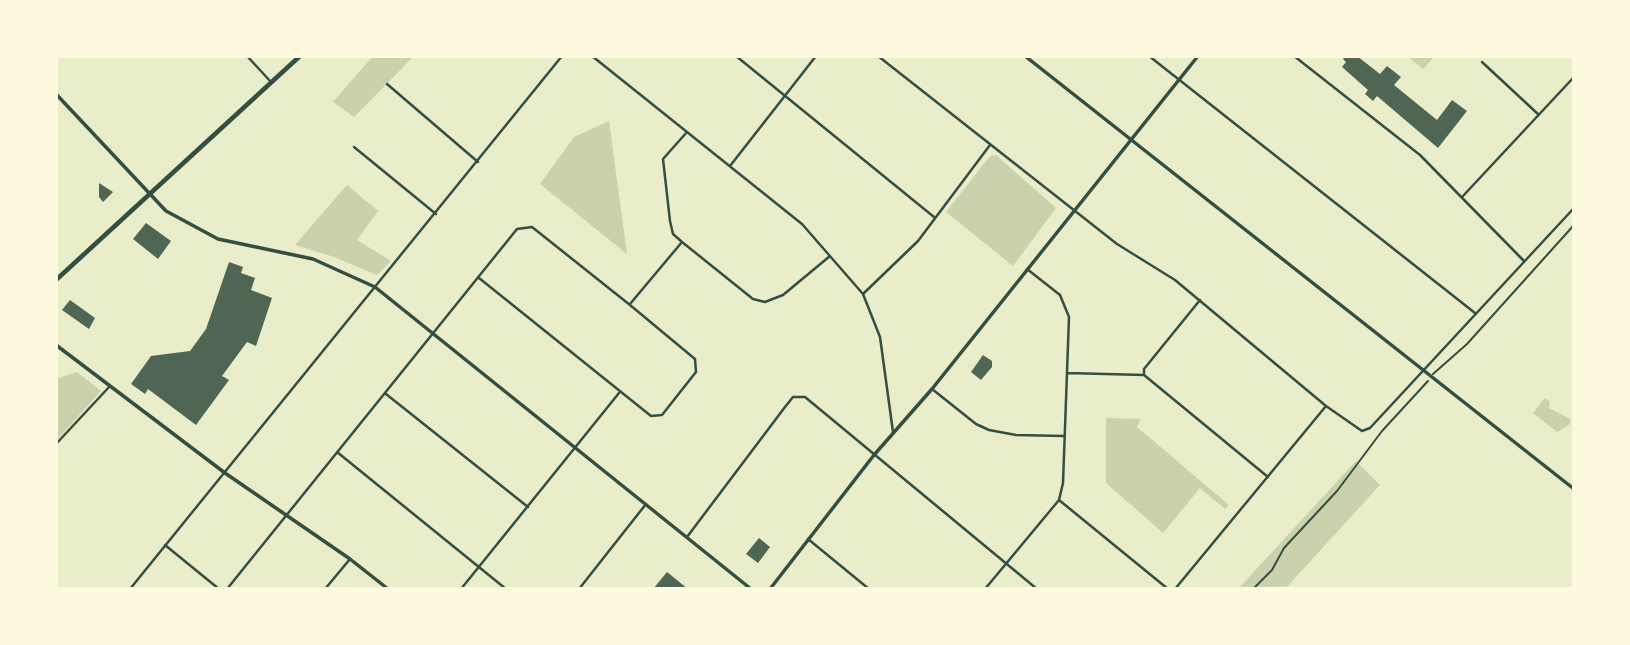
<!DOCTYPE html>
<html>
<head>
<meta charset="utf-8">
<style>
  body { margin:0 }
  #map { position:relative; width:1630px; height:645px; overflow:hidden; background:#e9edc9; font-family:"PT Sans",sans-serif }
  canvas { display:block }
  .frame { position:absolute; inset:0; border:58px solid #fefae0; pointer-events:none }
</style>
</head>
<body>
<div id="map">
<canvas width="1630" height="645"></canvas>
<div class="frame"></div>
</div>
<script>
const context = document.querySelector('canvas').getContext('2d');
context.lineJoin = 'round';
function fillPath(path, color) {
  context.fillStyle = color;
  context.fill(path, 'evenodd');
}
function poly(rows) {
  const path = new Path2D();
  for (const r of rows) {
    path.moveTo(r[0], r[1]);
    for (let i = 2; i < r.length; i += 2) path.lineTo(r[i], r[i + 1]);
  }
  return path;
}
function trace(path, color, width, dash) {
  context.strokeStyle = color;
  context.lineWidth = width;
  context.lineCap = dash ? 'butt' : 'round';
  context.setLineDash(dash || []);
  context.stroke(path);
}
fillPath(poly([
  [373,56,414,56,354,117,333,102],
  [1407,56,1435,56,1423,69],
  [609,121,627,254,540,184,574,137],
  [996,155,1056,208,1013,266,946,212,990,156],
  [347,185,378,211,357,240,391,261,377,275,334,257,295,245],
  [77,372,101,391,56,441,56,379],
  [1545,398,1550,402,1549,408,1570,419,1570,424,1557,432,1533,413],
  [1106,418,1141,419,1137,427,1229,505,1225,509,1200,488,1163,533,1106,483],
  [1356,461,1380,485,1285,589,1238,589]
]), '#cad2ad');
fillPath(poly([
  [1345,56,1357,56,1380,74,1387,66,1401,77,1394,85,1437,120,1452,100,1467,111,1438,148,1377,96,1373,101,1365,94,1368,90,1342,67,1346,62,1343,59],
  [99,183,113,192,103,202,99,197],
  [146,223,171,241,158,259,133,239],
  [229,262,243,267,241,273,255,278,251,290,272,298,256,346,247,342,222,376,229,380,196,425,148,389,145,394,131,384,151,356,190,351,206,329],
  [70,300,95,318,89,329,62,310],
  [983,355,992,361,992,367,981,380,971,372],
  [759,538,770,547,758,563,746,554],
  [667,572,688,589,653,589]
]), '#4f6655');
trace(poly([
  [1433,374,1467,344,1574,225],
  [1253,589,1272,570,1284,548,1337,491,1382,431,1428,381]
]), '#344e41', 2);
trace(poly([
  [247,56,271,82],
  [592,56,802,224,863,294,880,337,893,432],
  [736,56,934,217],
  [878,56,1117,244,1175,280,1326,406,1362,431,1370,428,1574,208],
  [1149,56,1475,313],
  [1294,56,1420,155,1524,261],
  [1482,62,1539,115],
  [387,84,478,162],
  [687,132,663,159,670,221,673,234,682,242,753,299,765,302,783,295,830,256],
  [354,147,436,214],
  [730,166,816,56],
  [1463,196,1574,77],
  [1027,269,1060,295,1069,317,1063,483,1059,500,1168,589],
  [863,294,918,241,990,145],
  [630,304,682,242],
  [1067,373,1144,375,1268,477],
  [1144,375,1144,369,1200,300],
  [932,389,976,424,989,430,1016,435,1064,436],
  [386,394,528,507],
  [56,444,110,386],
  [337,452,506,589],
  [687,537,785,407,793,397,805,397,1037,589],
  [808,539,869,589],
  [165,545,219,589],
  [130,589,562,56],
  [227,589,517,229,532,227,630,305,695,359,696,372,662,415,651,416,479,278],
  [325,589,350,559],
  [461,589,619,393],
  [579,589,646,504],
  [985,589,1059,500],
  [1175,589,1326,406]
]), '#344e41', 2.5);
trace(poly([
  [1025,56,1574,489],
  [56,94,166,211,218,239,313,259,375,287,751,589],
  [56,345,225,473,350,559,388,589],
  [770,589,874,455,932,389,1198,56]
]), '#344e41', 3.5);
trace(poly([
  [56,280,300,56]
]), '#344e41', 4.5);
</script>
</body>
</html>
